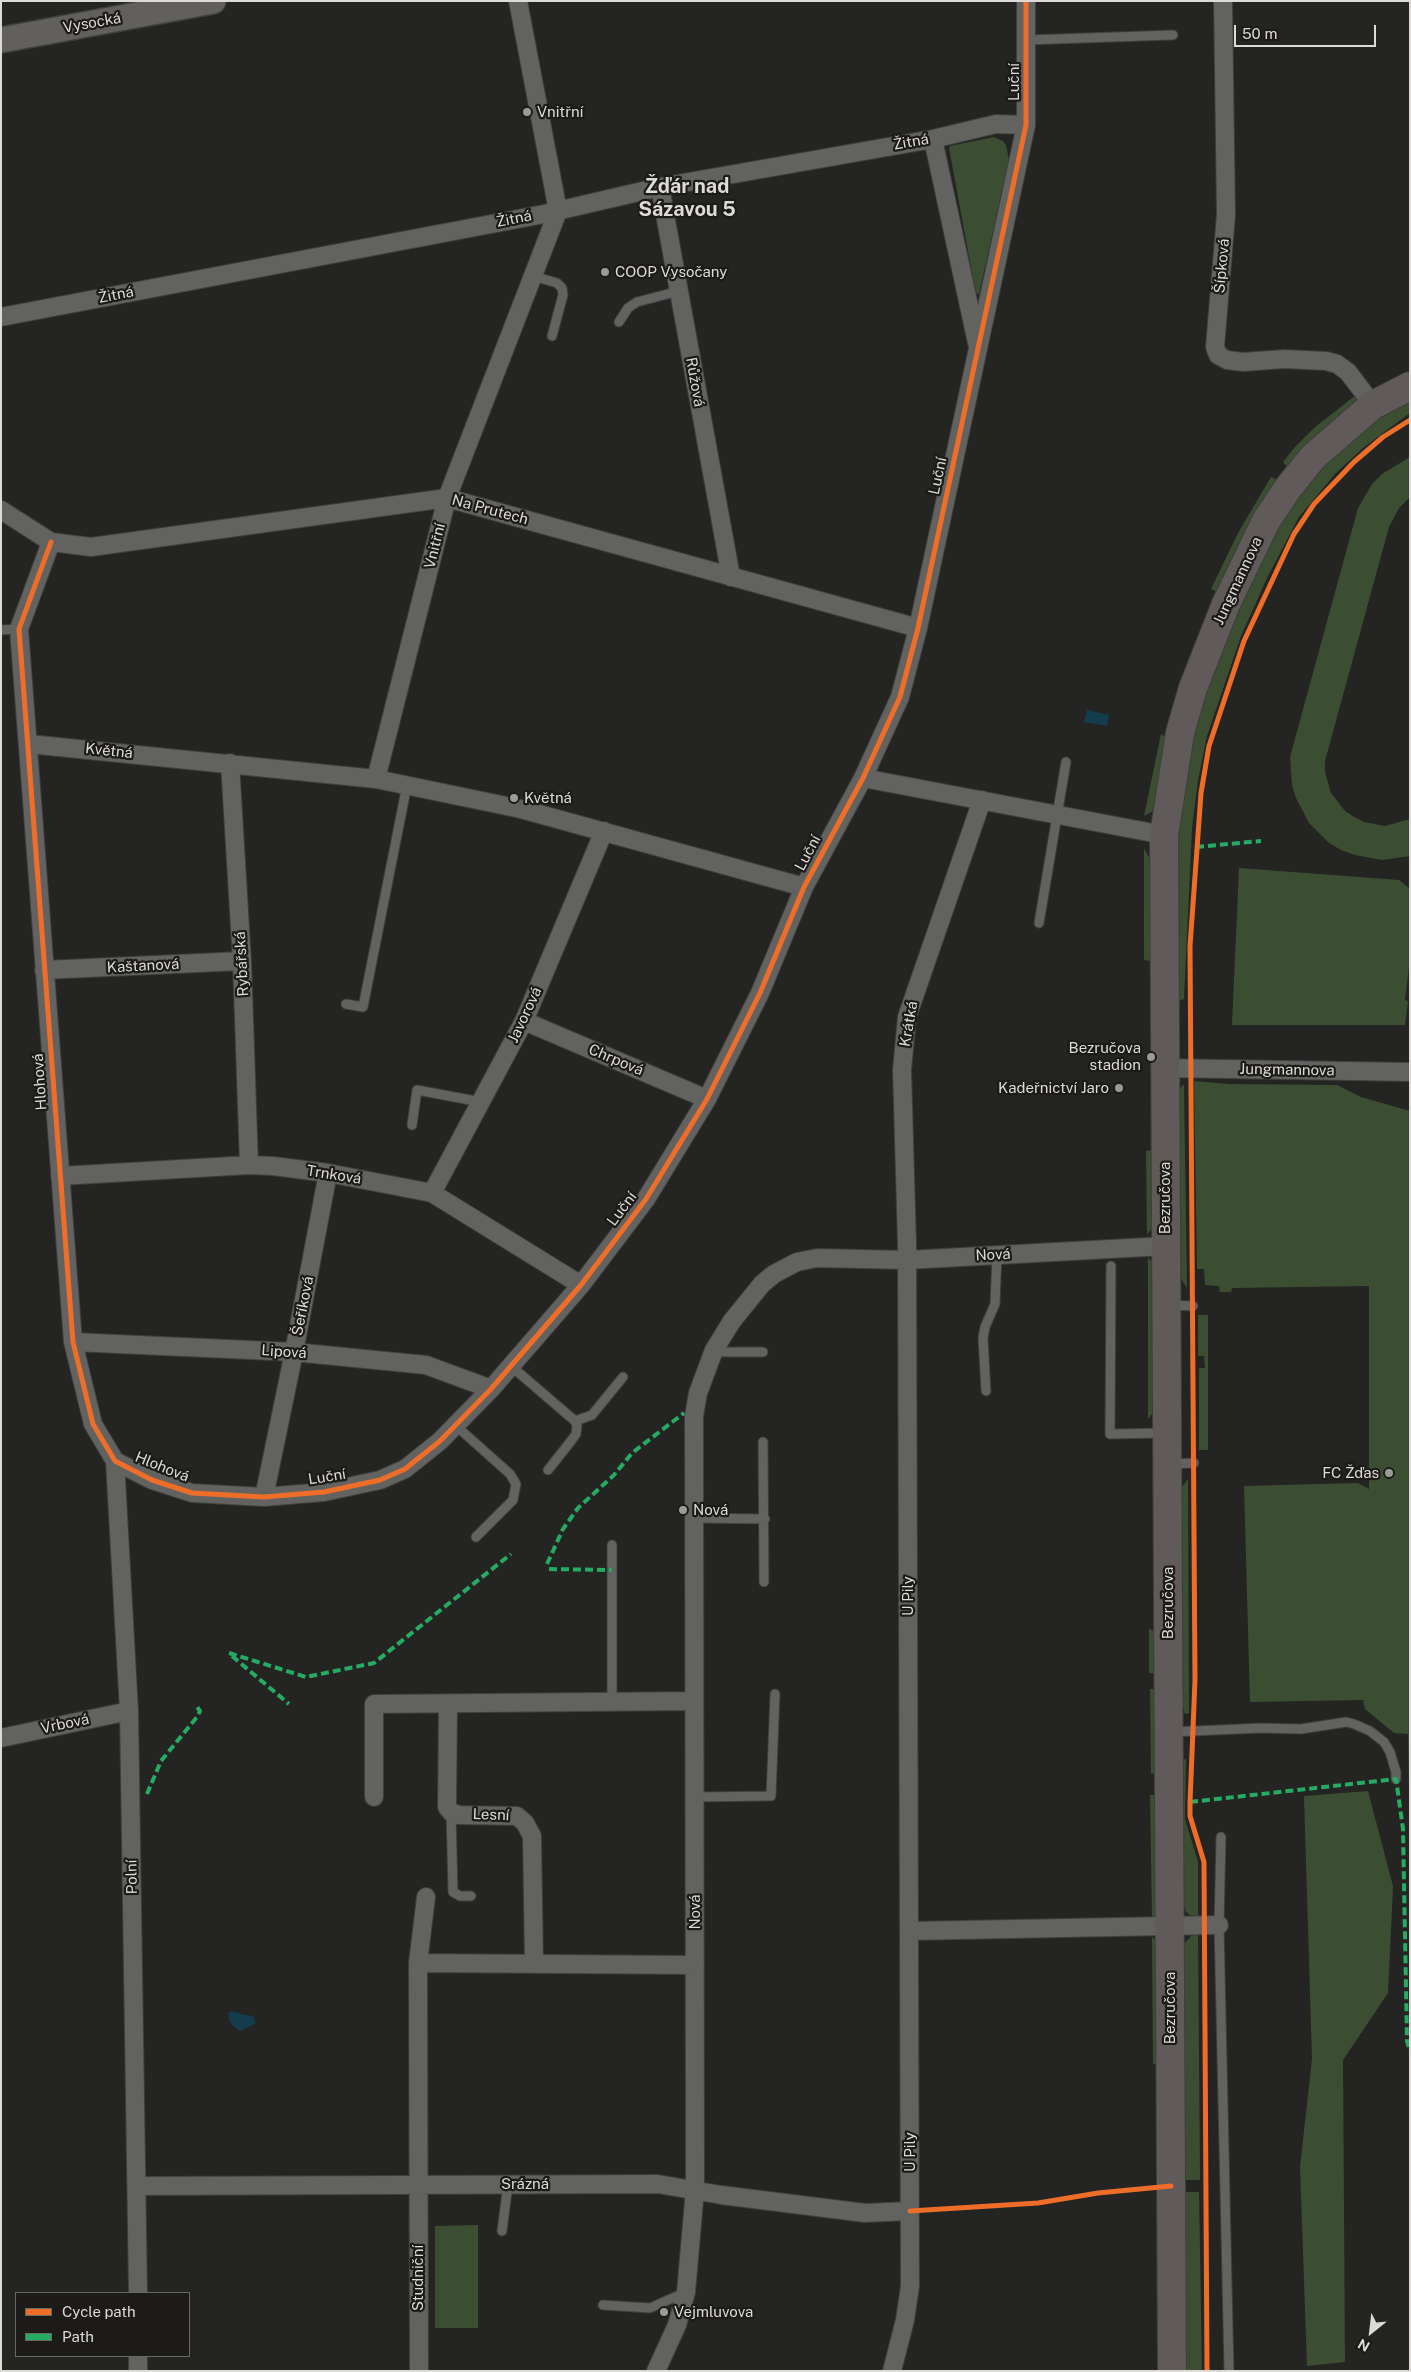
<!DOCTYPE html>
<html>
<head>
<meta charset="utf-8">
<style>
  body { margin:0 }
  #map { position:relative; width:1411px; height:2372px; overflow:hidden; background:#242423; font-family:"Public Sans",sans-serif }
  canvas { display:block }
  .frame { position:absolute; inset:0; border:2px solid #dcdbd9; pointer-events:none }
  .legend { position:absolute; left:15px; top:2292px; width:175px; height:65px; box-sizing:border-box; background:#1c1b18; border:1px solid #696865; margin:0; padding:6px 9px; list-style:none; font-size:15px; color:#dcdbd9 }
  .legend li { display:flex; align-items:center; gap:10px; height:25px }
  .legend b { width:25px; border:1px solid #696865 }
  .north { position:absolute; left:1346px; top:2307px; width:50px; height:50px; -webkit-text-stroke:4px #1c1b18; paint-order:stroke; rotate:209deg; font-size:14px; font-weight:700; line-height:20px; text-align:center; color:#dcdbd9 }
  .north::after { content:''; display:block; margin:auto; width:18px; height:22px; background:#dcdbd9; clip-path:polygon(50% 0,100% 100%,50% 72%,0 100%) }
  .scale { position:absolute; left:1234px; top:25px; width:142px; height:22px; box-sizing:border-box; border:2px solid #dcdbd9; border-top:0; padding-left:6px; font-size:15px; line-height:18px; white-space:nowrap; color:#dcdbd9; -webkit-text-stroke:4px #1c1b18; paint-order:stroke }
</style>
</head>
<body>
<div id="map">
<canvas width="1411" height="2372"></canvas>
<div class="frame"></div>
<ul class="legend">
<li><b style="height:6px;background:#ee6e29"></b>Cycle path</li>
<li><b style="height:6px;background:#26ab63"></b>Path</li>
</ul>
<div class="north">N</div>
<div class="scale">50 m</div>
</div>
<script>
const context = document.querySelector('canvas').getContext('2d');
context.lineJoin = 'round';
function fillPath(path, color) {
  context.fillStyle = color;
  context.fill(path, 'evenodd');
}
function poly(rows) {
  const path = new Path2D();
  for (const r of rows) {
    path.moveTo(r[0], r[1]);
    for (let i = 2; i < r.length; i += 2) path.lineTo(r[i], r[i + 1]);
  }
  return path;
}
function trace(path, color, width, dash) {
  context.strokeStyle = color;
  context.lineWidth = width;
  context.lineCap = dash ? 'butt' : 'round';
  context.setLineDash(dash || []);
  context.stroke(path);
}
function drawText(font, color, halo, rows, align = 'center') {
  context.font = font + ' "Public Sans",sans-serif';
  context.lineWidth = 4.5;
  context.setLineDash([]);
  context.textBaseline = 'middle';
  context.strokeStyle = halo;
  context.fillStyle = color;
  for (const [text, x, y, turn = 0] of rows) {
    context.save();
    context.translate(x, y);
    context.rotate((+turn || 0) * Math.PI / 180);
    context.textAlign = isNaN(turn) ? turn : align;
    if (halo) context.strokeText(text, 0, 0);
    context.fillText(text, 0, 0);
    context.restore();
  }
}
fillPath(poly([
  [994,137,1003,141,1006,145,1009,160,979,294,977,294,975,289,949,148,950,146],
  [1356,395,1356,401,1353,406,1313,438,1287,467,1283,462,1295,447,1315,427],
  [1410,400,1410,413,1363,448,1335,474,1299,517,1268,576,1241,636,1207,736,1198,780,1192,828,1184,999,1177,1002,1178,839,1184,779,1203,700,1225,641,1237,609,1272,536,1301,490,1324,465,1375,421],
  [1410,457,1410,497,1399,508,1389,527,1325,761,1325,772,1331,793,1345,811,1354,817,1364,822,1385,826,1410,819,1410,856,1382,860,1355,855,1341,850,1329,843,1309,823,1296,798,1292,785,1290,757,1358,508,1372,484,1382,474],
  [1271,477,1278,480,1240,542,1217,592,1211,589,1238,533],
  [1161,734,1166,737,1155,810,1144,816],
  [1144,848,1151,861,1151,961,1144,960],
  [1239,868,1399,880,1410,889,1410,958,1405,1000,1408,1001,1405,1025,1232,1025],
  [1194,1081,1229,1084,1337,1085,1361,1097,1410,1111,1410,1845,1408,1734,1394,1733,1365,1709,1363,1700,1250,1702,1244,1486,1358,1483,1369,1489,1369,1286,1232,1288,1231,1292,1220,1292,1219,1286,1205,1285,1204,1269,1197,1269],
  [1184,1084,1187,1288,1178,1274,1176,1093],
  [1153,1150,1154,1222,1152,1228,1147,1235,1146,1151],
  [1148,1257,1154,1265,1154,1411,1148,1419],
  [1198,1315,1208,1315,1208,1450,1199,1450,1199,1368,1205,1368,1204,1356,1198,1356],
  [1188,1479,1189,1713,1185,1714,1183,1708,1181,1496,1182,1487],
  [1149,1629,1156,1631,1155,1673,1149,1673],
  [1150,1689,1157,1689,1157,1773,1151,1774],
  [1186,1759,1185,1819,1198,1862,1198,1916,1190,1915,1186,1912,1183,1903,1182,1760],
  [1368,1791,1393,1886,1388,1993,1343,2060,1345,2362,1307,2366,1300,2167,1312,2059,1304,1796],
  [1150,1795,1157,1795,1159,1911,1156,1917,1152,1918],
  [1198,1933,1200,2180,1185,2180,1184,1944,1192,1935],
  [1152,1937,1156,1940,1159,2064,1153,2064],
  [1185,2192,1199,2192,1202,2371,1186,2371],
  [478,2225,478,2328,435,2328,435,2226]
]), '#3b4e32');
fillPath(poly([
  [1087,710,1109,715,1107,726,1084,722],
  [233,2011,240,2014,253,2016,256,2023,240,2031,233,2026,229,2020,228,2013]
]), '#133d4c');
const lane = poly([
  [1026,40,1173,35],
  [533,276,557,283,562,288,563,295,552,336],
  [619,322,628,308,637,302,679,291],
  [1,630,19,629],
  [1039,923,1066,762],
  [346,1004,363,1007,407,785],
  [412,1125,417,1090,481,1102],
  [1111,1266,1110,1434,1165,1433],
  [1168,1305,1193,1306],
  [714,1350,724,1352,763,1352],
  [511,1366,575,1421,577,1426,576,1434,571,1441,548,1470],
  [986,1391,983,1338,985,1327,995,1304,997,1254],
  [575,1421,592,1415,623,1377],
  [455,1425,510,1474,516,1484,513,1500,476,1537],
  [763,1442,764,1582],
  [1170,1464,1194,1463],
  [694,1518,765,1519],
  [612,1545,612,1702],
  [1171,1732,1261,1728,1301,1729,1346,1722,1354,1724,1370,1731,1384,1742,1390,1752,1396,1772,1396,1779],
  [695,1797,771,1796,775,1694],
  [451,1812,453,1892,460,1896,471,1896],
  [1221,1837,1219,1925,1229,2371],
  [502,2231,508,2184],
  [603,2305,650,2308,686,2292]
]);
const street = poly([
  [1223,1,1226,215,1215,347,1218,355,1227,360,1243,362,1284,359,1326,361,1337,364,1348,372,1373,405],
  [933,139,977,343],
  [660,187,731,577],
  [1,317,544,214,660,187,933,139,996,124,1026,125],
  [1,510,51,542,91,547,447,498,918,628],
  [51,542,19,629,73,1342,93,1424,115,1461,152,1480,192,1493,264,1497,324,1492,380,1480,405,1469,440,1441,491,1389,581,1285,646,1199,707,1099,760,993,804,887,863,778,900,697,918,628,1026,125,1026,1],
  [29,744,376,779,521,809,804,887],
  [230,763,242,961,249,1165],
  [863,778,1164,835],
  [376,779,447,498,558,211,518,1],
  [44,970,242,961],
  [524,1021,707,1099],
  [1164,1068,1410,1072],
  [60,1176,249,1165,273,1166,328,1173,432,1193,581,1285],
  [432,1193,524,1021,604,831],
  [73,1342,294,1352,426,1365,491,1389],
  [115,1461,129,1711,138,2293],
  [264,1497,294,1352,328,1173],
  [448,1704,447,1807,451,1812,459,1815,517,1816,525,1823,532,1836,534,1964],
  [1,1738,129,1711],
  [374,1797,374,1704,694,1701],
  [909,1931,1219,1925],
  [418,1963,695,1965],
  [137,2186,658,2184,721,2195,865,2213,910,2211],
  [138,2356,138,2371],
  [419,2371,418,1963,426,1897],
  [656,2371,677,2325,686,2292,695,2190,694,1416,698,1393,714,1350,732,1321,762,1284,774,1274,797,1262,817,1258,907,1260,1165,1246],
  [892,2371,905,2320,910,2286,907,1244,902,1070,907,1017,982,800]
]);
const secondary = poly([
  [1,40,213,1]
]);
const primary = poly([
  [1172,2371,1164,835,1180,733,1193,688,1226,604,1266,521,1288,488,1313,457,1373,405,1410,386]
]);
trace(lane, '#3e3e3d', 11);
trace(street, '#3e3e3d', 20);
trace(secondary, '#3e3e3d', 28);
trace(primary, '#3e3e3d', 30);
trace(lane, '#626261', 9);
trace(street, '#626261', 18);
trace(secondary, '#61605e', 25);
trace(primary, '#605b5a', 28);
trace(poly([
  [1196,847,1261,841],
  [547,1564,563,1529,578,1508,614,1475,632,1453,684,1413],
  [549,1569,612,1570],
  [229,1653,306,1677,374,1663,511,1554],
  [232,1656,289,1704],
  [147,1794,161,1761,197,1717,200,1711,197,1707],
  [1190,1802,1396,1779,1403,1829,1407,2041,1410,2051]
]), '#26ab63', 4, [8, 4]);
trace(poly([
  [51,542,19,629,73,1342,93,1424,115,1461,152,1480,192,1493,264,1497,324,1492,380,1480,405,1469,440,1441,491,1389,581,1285,646,1199,707,1099,760,993,804,887,863,778,900,697,918,628,1026,125,1026,1],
  [910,2211,1038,2203,1098,2193,1171,2186],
  [1207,2371,1204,1862,1190,1816,1190,1802,1195,1680,1190,946,1201,793,1209,746,1244,641,1294,534,1314,504,1354,462,1383,437,1410,420]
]), '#ee6e29', 5);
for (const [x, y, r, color] of [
  [527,112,5,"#9c9b99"],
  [605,272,5,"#9c9b99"],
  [514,798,5,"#9c9b99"],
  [1151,1057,5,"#9c9b99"],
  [1119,1088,5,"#9c9b99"],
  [1389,1473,5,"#9c9b99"],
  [683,1510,5,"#9c9b99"],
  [664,2312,5,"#9c9b99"]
]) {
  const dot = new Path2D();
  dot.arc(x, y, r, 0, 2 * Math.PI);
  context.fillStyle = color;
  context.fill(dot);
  trace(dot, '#1c1b18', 2);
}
drawText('15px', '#dcdbd9', '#1c1b18', [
  ["Vysocká",92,23,-10],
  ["Luční",1014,82,-90],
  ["Žitná",911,142,-10],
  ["Žitná",514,219,-11],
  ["Šípková",1222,266,-85],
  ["Žitná",116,295,-11],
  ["Růžová",695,382,80],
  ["Luční",938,476,-78],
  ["Na Prutech",490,510,15],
  ["Vnitřní",435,546,-76],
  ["Jungmannova",1238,581,-65],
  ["Květná",109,751,6],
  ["Luční",808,853,-62],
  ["Rybářská",242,964,-93],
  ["Kaštanová",143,966,-3],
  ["Javorová",525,1015,-65],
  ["Krátká",909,1024,-80],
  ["Chrpová",616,1060,23],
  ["Jungmannova",1287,1070,1],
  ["Hlohová",40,1082,-94],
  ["Trnková",334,1175,9],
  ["Bezručova",1165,1198,-90],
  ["Luční",622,1209,-53],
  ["Nová",993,1255,-3],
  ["Šeříková",303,1306,-79],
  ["Lipová",284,1352,4],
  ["Hlohová",162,1467,22],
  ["Luční",327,1477,-9],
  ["U Pily",908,1596,-90],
  ["Bezručova",1168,1603,-90],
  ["Vrbová",65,1724,-12],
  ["Lesní",491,1815,2],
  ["Polní",132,1877,-91],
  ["Nová",695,1912,-90],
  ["Bezručova",1170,2008,-90],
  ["U Pily",910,2152,-90],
  ["Srázná",525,2184],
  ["Studniční",418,2278,-90]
]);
drawText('15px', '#dcdbd9', '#1c1b18', [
  ["Vnitřní",537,112],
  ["COOP Vysočany",615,272],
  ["Květná",524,798],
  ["Bezručova",1141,1048,"right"],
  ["stadion",1141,1065,"right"],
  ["Kadeřnictví Jaro",1109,1088,"right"],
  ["FC Žďas",1379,1473,"right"],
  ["Nová",693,1510],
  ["Vejmluvova",674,2312]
], 'left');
drawText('bold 20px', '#dcdbd9', '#1c1b18', [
  ["Žďár nad",687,187],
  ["Sázavou 5",687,210]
]);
</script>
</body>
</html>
